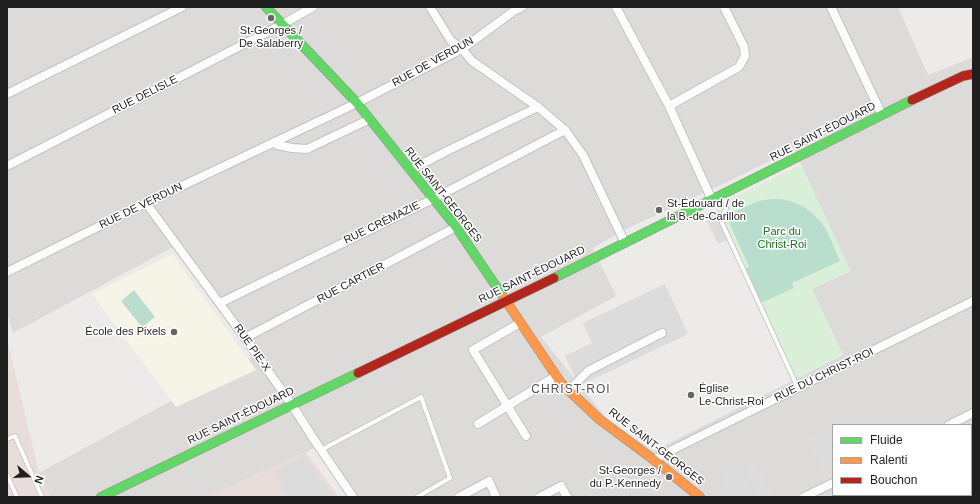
<!DOCTYPE html>
<html>
<head>
<meta charset="utf-8">
<style>
  body { margin:0 }
  #map { position:relative; width:980px; height:504px; overflow:hidden; background:#edebe9; font-family:Helvetica,sans-serif }
  canvas { display:block }
  .frame { position:absolute; inset:0; border:8px solid #1f1f1f; pointer-events:none }
  .legend { position:absolute; left:832px; top:424px; width:140px; height:72px; box-sizing:border-box; background:#fff; border:1px solid #a5a5a5; margin:0; padding:5px 7px; list-style:none; font-size:12px; color:#1f1f1f }
  .legend li { display:flex; align-items:center; gap:8px; height:20px }
  .legend b { width:20px; border:1px solid #a5a5a5 }
  .north { position:absolute; left:8px; top:456px; width:40px; height:40px; -webkit-text-stroke:3px #fff; paint-order:stroke; rotate:109deg; font-size:11px; font-weight:700; line-height:16px; text-align:center; color:#1f1f1f }
  .north::after { content:''; display:block; margin:auto; width:14px; height:18px; background:#1f1f1f; clip-path:polygon(50% 0,100% 100%,50% 72%,0 100%) }
</style>
</head>
<body>
<div id="map">
<canvas width="980" height="504"></canvas>
<div class="frame"></div>
<ul class="legend">
<li><b style="height:5px;background:#63d668"></b>Fluide</li>
<li><b style="height:5px;background:#ff974d"></b>Ralenti</li>
<li><b style="height:5px;background:#b3261e"></b>Bouchon</li>
</ul>
<div class="north">N</div>
</div>
<script>
const context = document.querySelector('canvas').getContext('2d');
context.lineJoin = 'round';
function fillPath(path, color) {
  context.fillStyle = color;
  context.fill(path, 'evenodd');
}
function poly(rows) {
  const path = new Path2D();
  for (const r of rows) {
    path.moveTo(r[0], r[1]);
    for (let i = 2; i < r.length; i += 2) path.lineTo(r[i], r[i + 1]);
  }
  return path;
}
function trace(path, color, width, dash) {
  context.strokeStyle = color;
  context.lineWidth = width;
  context.lineCap = dash ? 'butt' : 'round';
  context.setLineDash(dash || []);
  context.stroke(path);
}
function drawText(font, color, halo, rows, align = 'center') {
  context.font = font + ' Helvetica,sans-serif';
  context.lineWidth = 3;
  context.setLineDash([]);
  context.textBaseline = 'middle';
  context.strokeStyle = halo;
  context.fillStyle = color;
  for (const [text, x, y, turn = 0] of rows) {
    context.save();
    context.translate(x, y);
    context.rotate((+turn || 0) * Math.PI / 180);
    context.textAlign = isNaN(turn) ? turn : align;
    if (halo) context.strokeText(text, 0, 0);
    context.fillText(text, 0, 0);
    context.restore();
  }
}
fillPath(poly([
  [7,7,898,7,928,75,971,58,973,59,973,497,354,497,321,445,207,497,51,497,39,473,257,354,175,246,13,333,7,312],
  [794,149,850,271,812,289,843,355,654,451,607,419,541,337,616,296,593,248,626,229,717,187],
  [833,425,971,425,971,495,833,495]
]), '#dcdbda');
fillPath(poly([
  [7,339,39,473,51,497,7,497],
  [306,452,339,497,207,497]
]), '#e9dddc');
fillPath(poly([
  [172,254,256,370,176,407,92,294]
]), '#f5f4e6');
fillPath(poly([
  [801,165,851,271,812,289,843,355,794,380,715,207]
]), '#d9efd8');
fillPath(poly([
  [771,199,781,199,790,201,803,206,812,213,819,220,826,229,840,261,792,283,794,288,763,302,758,300,744,269,749,267,726,215,759,201],
  [134,290,155,317,142,327,121,301]
]), '#b9dece');
fillPath(poly([
  [719,211,732,238,718,244,705,217],
  [665,284,688,334,579,386,565,356,592,343,583,323],
  [831,429,833,433,833,478,828,480,808,441,809,437],
  [304,456,335,497,285,497,275,471],
  [755,463,773,497,748,497,757,492,745,468],
  [720,471,744,471,744,477,752,491,742,497,725,497,716,491,724,484]
]), '#dddcdc');
const lane = poly([
  [723,195,726,202,726,209,722,216,722,223,798,388],
  [7,439,15,436,42,497],
  [321,450,421,397,450,478,417,497],
  [7,475,17,497]
]);
const street = poly([
  [430,7,451,41,462,49,472,61,538,107,565,130,583,155,625,243],
  [616,7,669,106,712,200],
  [831,7,882,115],
  [7,94,182,7],
  [669,106,739,67,745,56,744,47,724,7],
  [274,142,277,145,292,148,307,149,370,119],
  [7,166,283,24,313,7],
  [410,170,449,150,538,107],
  [146,203,245,338,292,405,315,441,353,497],
  [7,272,146,203,357,103,462,49,514,11,522,7],
  [220,303,433,199,565,130],
  [520,323,473,350,526,436],
  [245,338,456,227],
  [568,391,588,371,662,333],
  [478,424,556,376],
  [949,425,973,413],
  [654,460,668,452,973,301],
  [459,497,489,481,496,497],
  [540,497,561,486,567,497],
  [804,497,833,483]
]);
const fast = poly([
  [266,7,357,103,456,227,504,298],
  [554,278,912,100],
  [101,497,358,373]
]);
const slow = poly([
  [504,298,561,383,599,419,654,460,700,497]
]);
const jam = poly([
  [912,100,963,76,973,74],
  [358,373,554,278]
]);
trace(lane, '#c3c2c1', 5.5);
trace(street, '#c3c2c1', 10);
trace(fast, '#949483', 10);
trace(slow, '#949483', 10);
trace(jam, '#949483', 10);
trace(lane, '#fcfcfc', 4);
trace(street, '#fcfcfc', 8);
trace(fast, '#63d668', 9);
trace(slow, '#ff974d', 9);
trace(jam, '#b3261e', 9);
for (const [x, y, r, color] of [
  [271,18,4,"#676666"],
  [659,210,4,"#676666"],
  [174,332,4,"#676666"],
  [691,395,4,"#676666"],
  [669,477,4,"#676666"]
]) {
  const dot = new Path2D();
  dot.arc(x, y, r, 0, 2 * Math.PI);
  context.fillStyle = color;
  context.fill(dot);
  trace(dot, '#fff', 1.5);
}
drawText('11px', '#1f1f1f', '#fff', [
  ["St-Georges /",271,31,"center"],
  ["De Salaberry",271,44,"center"],
  ["St-Édouard / de",667,204],
  ["la B.-de-Carillon",667,217],
  ["École des Pixels",166,332,"right"],
  ["Église",699,389],
  ["Le-Christ-Roi",699,402],
  ["St-Georges /",661,471,"right"],
  ["du P.-Kennedy",661,484,"right"]
], 'left');
drawText('11px', '#1f1f1f', '#fff', [
  ["RUE DE VERDUN",433,62,-29],
  ["RUE DELISLE",145,95,-27],
  ["RUE SAINT-ÉDOUARD",823,132,-27],
  ["RUE SAINT-GEORGES",443,195,52],
  ["RUE DE VERDUN",141,206,-26],
  ["RUE CRÉMAZIE",382,223,-26],
  ["RUE SAINT-ÉDOUARD",532,275,-26],
  ["RUE CARTIER",351,283,-28],
  ["RUE PIE-X",252,348,55],
  ["RUE DU CHRIST-ROI",824,375,-26],
  ["RUE SAINT-ÉDOUARD",241,416,-26],
  ["RUE SAINT-GEORGES",656,447,38]
]);
drawText('11px', '#19711e', '#fff', [
  ["Parc du",782,232],
  ["Christ-Roi",782,245]
]);
context.letterSpacing = '1px';
drawText('12px', '#525252', '#fff', [
  ["CHRIST-ROI",571,390]
]);
context.letterSpacing = '0px';
</script>
</body>
</html>
